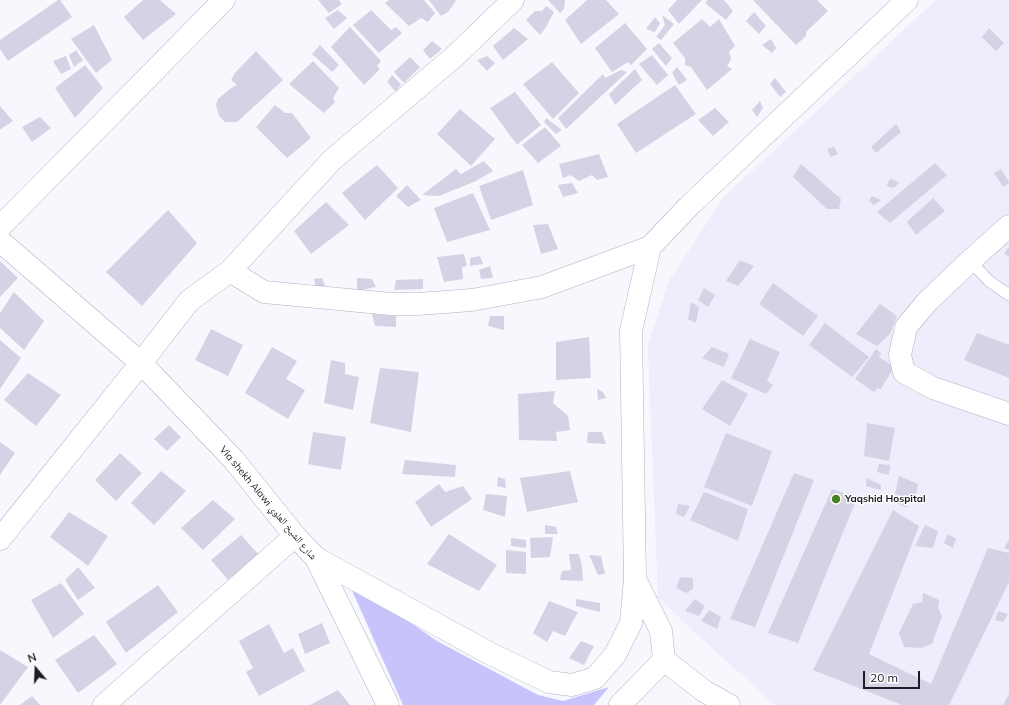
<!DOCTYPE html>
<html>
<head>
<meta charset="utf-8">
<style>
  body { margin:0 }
  #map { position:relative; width:1009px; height:705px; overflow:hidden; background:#f7f7fe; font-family:Mulish,sans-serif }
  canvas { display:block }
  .north { position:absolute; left:16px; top:649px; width:40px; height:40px; -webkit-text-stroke:3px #fff; paint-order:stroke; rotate:341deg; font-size:11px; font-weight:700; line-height:16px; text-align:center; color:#1d1d23 }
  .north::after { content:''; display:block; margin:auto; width:14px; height:18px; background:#1d1d23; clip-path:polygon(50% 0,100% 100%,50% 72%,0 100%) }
  .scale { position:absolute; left:863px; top:671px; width:57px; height:18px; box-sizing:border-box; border:2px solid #1d1d23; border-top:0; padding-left:5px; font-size:12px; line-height:14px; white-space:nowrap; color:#1d1d23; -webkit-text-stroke:3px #fff; paint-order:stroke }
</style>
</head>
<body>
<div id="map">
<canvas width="1009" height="705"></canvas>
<div class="north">N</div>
<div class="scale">20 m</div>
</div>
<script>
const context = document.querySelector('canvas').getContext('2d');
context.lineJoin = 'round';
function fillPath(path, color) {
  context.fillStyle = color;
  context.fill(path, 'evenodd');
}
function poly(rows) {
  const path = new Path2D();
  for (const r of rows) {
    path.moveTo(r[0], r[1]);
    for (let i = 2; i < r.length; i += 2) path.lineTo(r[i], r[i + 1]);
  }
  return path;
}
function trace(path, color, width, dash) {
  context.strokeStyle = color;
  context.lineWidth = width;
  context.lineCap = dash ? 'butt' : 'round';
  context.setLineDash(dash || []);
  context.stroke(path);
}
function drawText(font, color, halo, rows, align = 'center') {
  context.font = font + ' Mulish,"Noto Naskh Arabic",sans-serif';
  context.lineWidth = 3;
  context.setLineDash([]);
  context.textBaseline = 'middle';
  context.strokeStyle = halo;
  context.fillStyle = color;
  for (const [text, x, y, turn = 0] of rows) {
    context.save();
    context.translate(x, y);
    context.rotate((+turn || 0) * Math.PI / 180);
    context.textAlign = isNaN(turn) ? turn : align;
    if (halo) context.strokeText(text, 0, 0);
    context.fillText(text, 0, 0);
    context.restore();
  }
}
fillPath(poly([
  [936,0,1009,0,1009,705,775,705,694,632,658,597,648,345,669,281,723,198]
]), '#ededfc');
fillPath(poly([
  [347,579,437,641,538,695,563,701,609,687,594,705,403,705]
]), '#c6c4fb');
fillPath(poly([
  [58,0,60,0,72,17,8,61,0,49,0,40],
  [143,0,160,0,176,14,143,40,124,17],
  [318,0,339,0,342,4,329,13],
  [389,0,424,0,435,13,428,22,421,18,409,26,385,3],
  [429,0,455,0,456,1,448,12,441,16],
  [548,0,565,0,564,9,560,13],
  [587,0,606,0,619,14,581,44,565,20],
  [677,0,702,0,679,24,668,10],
  [708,0,724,0,733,11,726,20,705,3],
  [753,0,817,0,828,11,806,32,806,36,796,45],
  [546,6,554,12,546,27,540,35,526,20,535,11,542,11],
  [338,10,347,18,334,29,325,18],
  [371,10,391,30,396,27,402,33,379,53,353,25],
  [754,12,766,26,759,34,746,21],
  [662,15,674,24,661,40,656,37,665,25],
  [655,17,660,23,655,32,646,29],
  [702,19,710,27,719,19,735,46,729,52,731,59,727,66,732,69,707,90,691,67,685,65,685,58,673,43],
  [625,23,647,49,631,65,628,62,612,72,595,48],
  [94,25,112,60,96,73,71,39],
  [350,27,381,61,377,66,380,69,364,85,331,47],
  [514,28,528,39,503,60,493,46],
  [989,28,1004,43,996,51,982,37],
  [771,39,776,48,772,53,762,45],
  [432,41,442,49,430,59,423,50],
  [659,43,672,58,666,66,652,49],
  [320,45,339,65,332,72,312,54],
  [76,50,83,60,74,67,69,55],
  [256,51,283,80,237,122,225,122,219,116,216,105,218,99,231,88,237,85,231,80,235,73],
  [652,55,668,75,657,85,639,64],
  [66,56,71,69,61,74,53,61],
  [487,56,495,63,487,71,477,60],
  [410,57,420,67,404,83,394,72],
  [313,61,339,88,333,98,335,102,324,113,289,84],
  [552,62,579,93,553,119,523,84],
  [85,65,103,88,75,118,55,88],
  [677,67,687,80,679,85,672,73],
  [635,69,642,80,615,105,609,94],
  [621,70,627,72,566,129,558,118,603,74,605,78],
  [392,75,401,84,396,92,387,82],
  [775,78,786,92,780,97,770,84],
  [675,85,696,114,636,153,617,124],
  [515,92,541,125,517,145,490,108],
  [760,101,763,108,757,117,752,110],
  [275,105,285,113,292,113,311,138,287,158,256,127],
  [0,106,13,121,1,129,0,129],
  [715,108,729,122,713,136,698,120],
  [460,109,495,139,471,166,437,134],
  [40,117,51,128,32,142,22,127],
  [546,118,562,130,556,134,544,122],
  [896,124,901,132,876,153,871,147],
  [545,127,561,146,538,163,522,145],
  [834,147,838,154,830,157,827,149],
  [599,154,608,177,597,180,592,175,579,181,571,175,563,178,559,164],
  [484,161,493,171,476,181,439,196,422,195,456,169,461,174],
  [935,163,947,175,890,223,877,212],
  [801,164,841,199,839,209,827,209,793,177],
  [377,165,398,188,365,220,342,193],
  [1001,169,1009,182,1009,183,1003,187,994,173],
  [523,170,533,205,491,220,479,186],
  [890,179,899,182,894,188,886,186],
  [572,183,578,193,563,197,558,185],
  [407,185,421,200,408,207,396,196],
  [473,193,490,230,447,242,434,208],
  [872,196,881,200,874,205,869,201],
  [933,198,945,211,916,235,907,222],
  [326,202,349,225,311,254,294,231],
  [168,210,197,243,142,306,106,272],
  [548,224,558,249,541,254,533,225],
  [1009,247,1009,257,1004,253],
  [464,254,467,266,462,267,463,279,444,282,437,257],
  [480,256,483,264,470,266,470,258],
  [740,260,754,266,738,286,726,281],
  [0,261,18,278,0,297],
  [490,266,493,278,481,279,479,270],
  [322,278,326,288,316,287,314,279],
  [357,278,372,279,376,287,357,291],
  [423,279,423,289,394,290,396,280],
  [773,283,818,316,803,336,759,304],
  [704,288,715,295,708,307,698,300],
  [14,292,44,321,24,350,0,328,0,313],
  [691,302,699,307,696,323,688,319],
  [880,304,897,316,890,334,877,346,856,334],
  [372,314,396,316,396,327,375,326],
  [490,316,504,316,504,330,488,326],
  [825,323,869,357,852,377,809,345],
  [211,329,243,345,228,376,195,360],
  [977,333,1009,345,1009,378,964,360],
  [589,337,591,378,556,380,556,342],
  [750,339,780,352,767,381,773,385,766,394,731,378],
  [0,340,21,358,0,389],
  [272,347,297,361,286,379,305,390,288,419,245,393],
  [712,347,729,354,724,367,702,358],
  [876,349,881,353,879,357,894,367,881,389,877,388,874,392,855,379],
  [331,360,345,363,345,374,359,377,353,410,324,403],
  [380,368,419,372,411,432,370,423],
  [28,373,61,395,36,426,4,400],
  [722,380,748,394,730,426,702,409],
  [597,389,603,392,606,398,598,400],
  [555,391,553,403,568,416,570,430,556,432,557,441,519,440,518,394],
  [867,423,895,428,889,461,864,456],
  [169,425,181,437,167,451,154,439],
  [313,432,346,437,341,470,308,464],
  [588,432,602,432,606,444,587,443],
  [726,433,772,451,752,506,704,487],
  [0,442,15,453,0,475],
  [120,453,142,473,116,501,95,480],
  [405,460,456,465,455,477,402,474],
  [879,464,890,465,889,475,877,472],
  [161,471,186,491,154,525,131,503],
  [570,471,578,502,527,512,520,478],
  [794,473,814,480,755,627,730,619],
  [899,476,918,484,915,502,895,494],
  [498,477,505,479,506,488,497,486],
  [866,478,881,485,881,490,866,486],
  [439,484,445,492,463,486,472,499,431,527,415,502],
  [832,489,857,498,798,643,768,633],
  [704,492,748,509,738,541,690,520],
  [486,494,507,496,505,517,483,510],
  [890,496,908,503,907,508,892,501],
  [213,500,235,519,203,550,181,528],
  [678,504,690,506,684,517,676,514],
  [893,510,919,526,869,654,931,684,988,548,1009,553,1009,582,949,705,902,705,813,670],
  [69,512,108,536,88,566,50,537],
  [545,525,556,527,558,534,545,534],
  [925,525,938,531,933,548,915,546],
  [449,534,497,565,479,591,427,564],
  [948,534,956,539,953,548,944,543],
  [241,535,259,555,228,580,211,560],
  [553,537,550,557,531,558,530,538],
  [511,538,526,540,526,548,511,546],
  [1009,540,1009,550,1004,548],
  [506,550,526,552,526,574,506,573],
  [569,554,579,554,582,566,583,581,560,580,562,571,571,570],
  [589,555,601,556,605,574,598,575],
  [78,567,95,588,78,600,65,580],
  [680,577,693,578,693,589,686,593,676,588],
  [61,583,84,614,53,638,31,600],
  [158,585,178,612,126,653,106,622],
  [923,593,939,600,938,608,942,616,932,644,921,648,904,647,899,633,913,604,922,602],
  [576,599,600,603,600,612,576,606],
  [695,599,705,606,699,616,685,611],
  [549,601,578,612,565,636,553,631,547,642,533,633],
  [709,610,721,617,717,629,701,621],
  [998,611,1008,614,1003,622,995,620],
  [322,623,330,643,305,654,298,634],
  [269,624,284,653,293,648,305,671,259,696,246,672,253,668,239,641],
  [94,635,117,664,78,693,55,660],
  [581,641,594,646,584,665,569,658],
  [0,650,28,667,0,705],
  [338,690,350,705,310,705],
  [1009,694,1009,705,1003,705],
  [32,696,40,705,20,705]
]), '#d3d3e5');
const service = poly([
  [970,261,989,281,1009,295]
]);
const minor = poly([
  [1009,226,970,261,927,302,906,327,900,355,904,372,933,388,1009,414],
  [0,227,224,0],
  [230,271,264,292,391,304,418,304,472,300,542,287,650,247],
  [0,539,141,363,189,301,230,271,332,160,454,57,513,0],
  [664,660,704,691,729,705],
  [104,705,295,536]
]);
const tertiary = poly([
  [0,241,141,363,234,460,295,536,316,558,388,705],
  [316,558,489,653,549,682,572,685,595,678,615,655,631,623,635,579],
  [620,705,664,660,661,631,635,579,631,331,650,247,689,206,907,0]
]);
trace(service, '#b1b1c2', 12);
trace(minor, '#b1b1c2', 23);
trace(tertiary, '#b1b1c2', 23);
trace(service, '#fff', 11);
trace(minor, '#fff', 22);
trace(tertiary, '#fff', 22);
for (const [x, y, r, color] of [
  [836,499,5,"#458221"]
]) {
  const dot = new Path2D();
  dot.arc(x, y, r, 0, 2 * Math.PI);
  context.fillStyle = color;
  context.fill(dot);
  trace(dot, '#fff', 1.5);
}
drawText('bold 10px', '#1d1d23', '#fff', [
  ["Yaqshid Hospital",845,499]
], 'left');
drawText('10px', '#1d1d23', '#fff', [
  ["Via shekh Alawi شارع الشيخ العلوي",268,503,50]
]);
</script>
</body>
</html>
